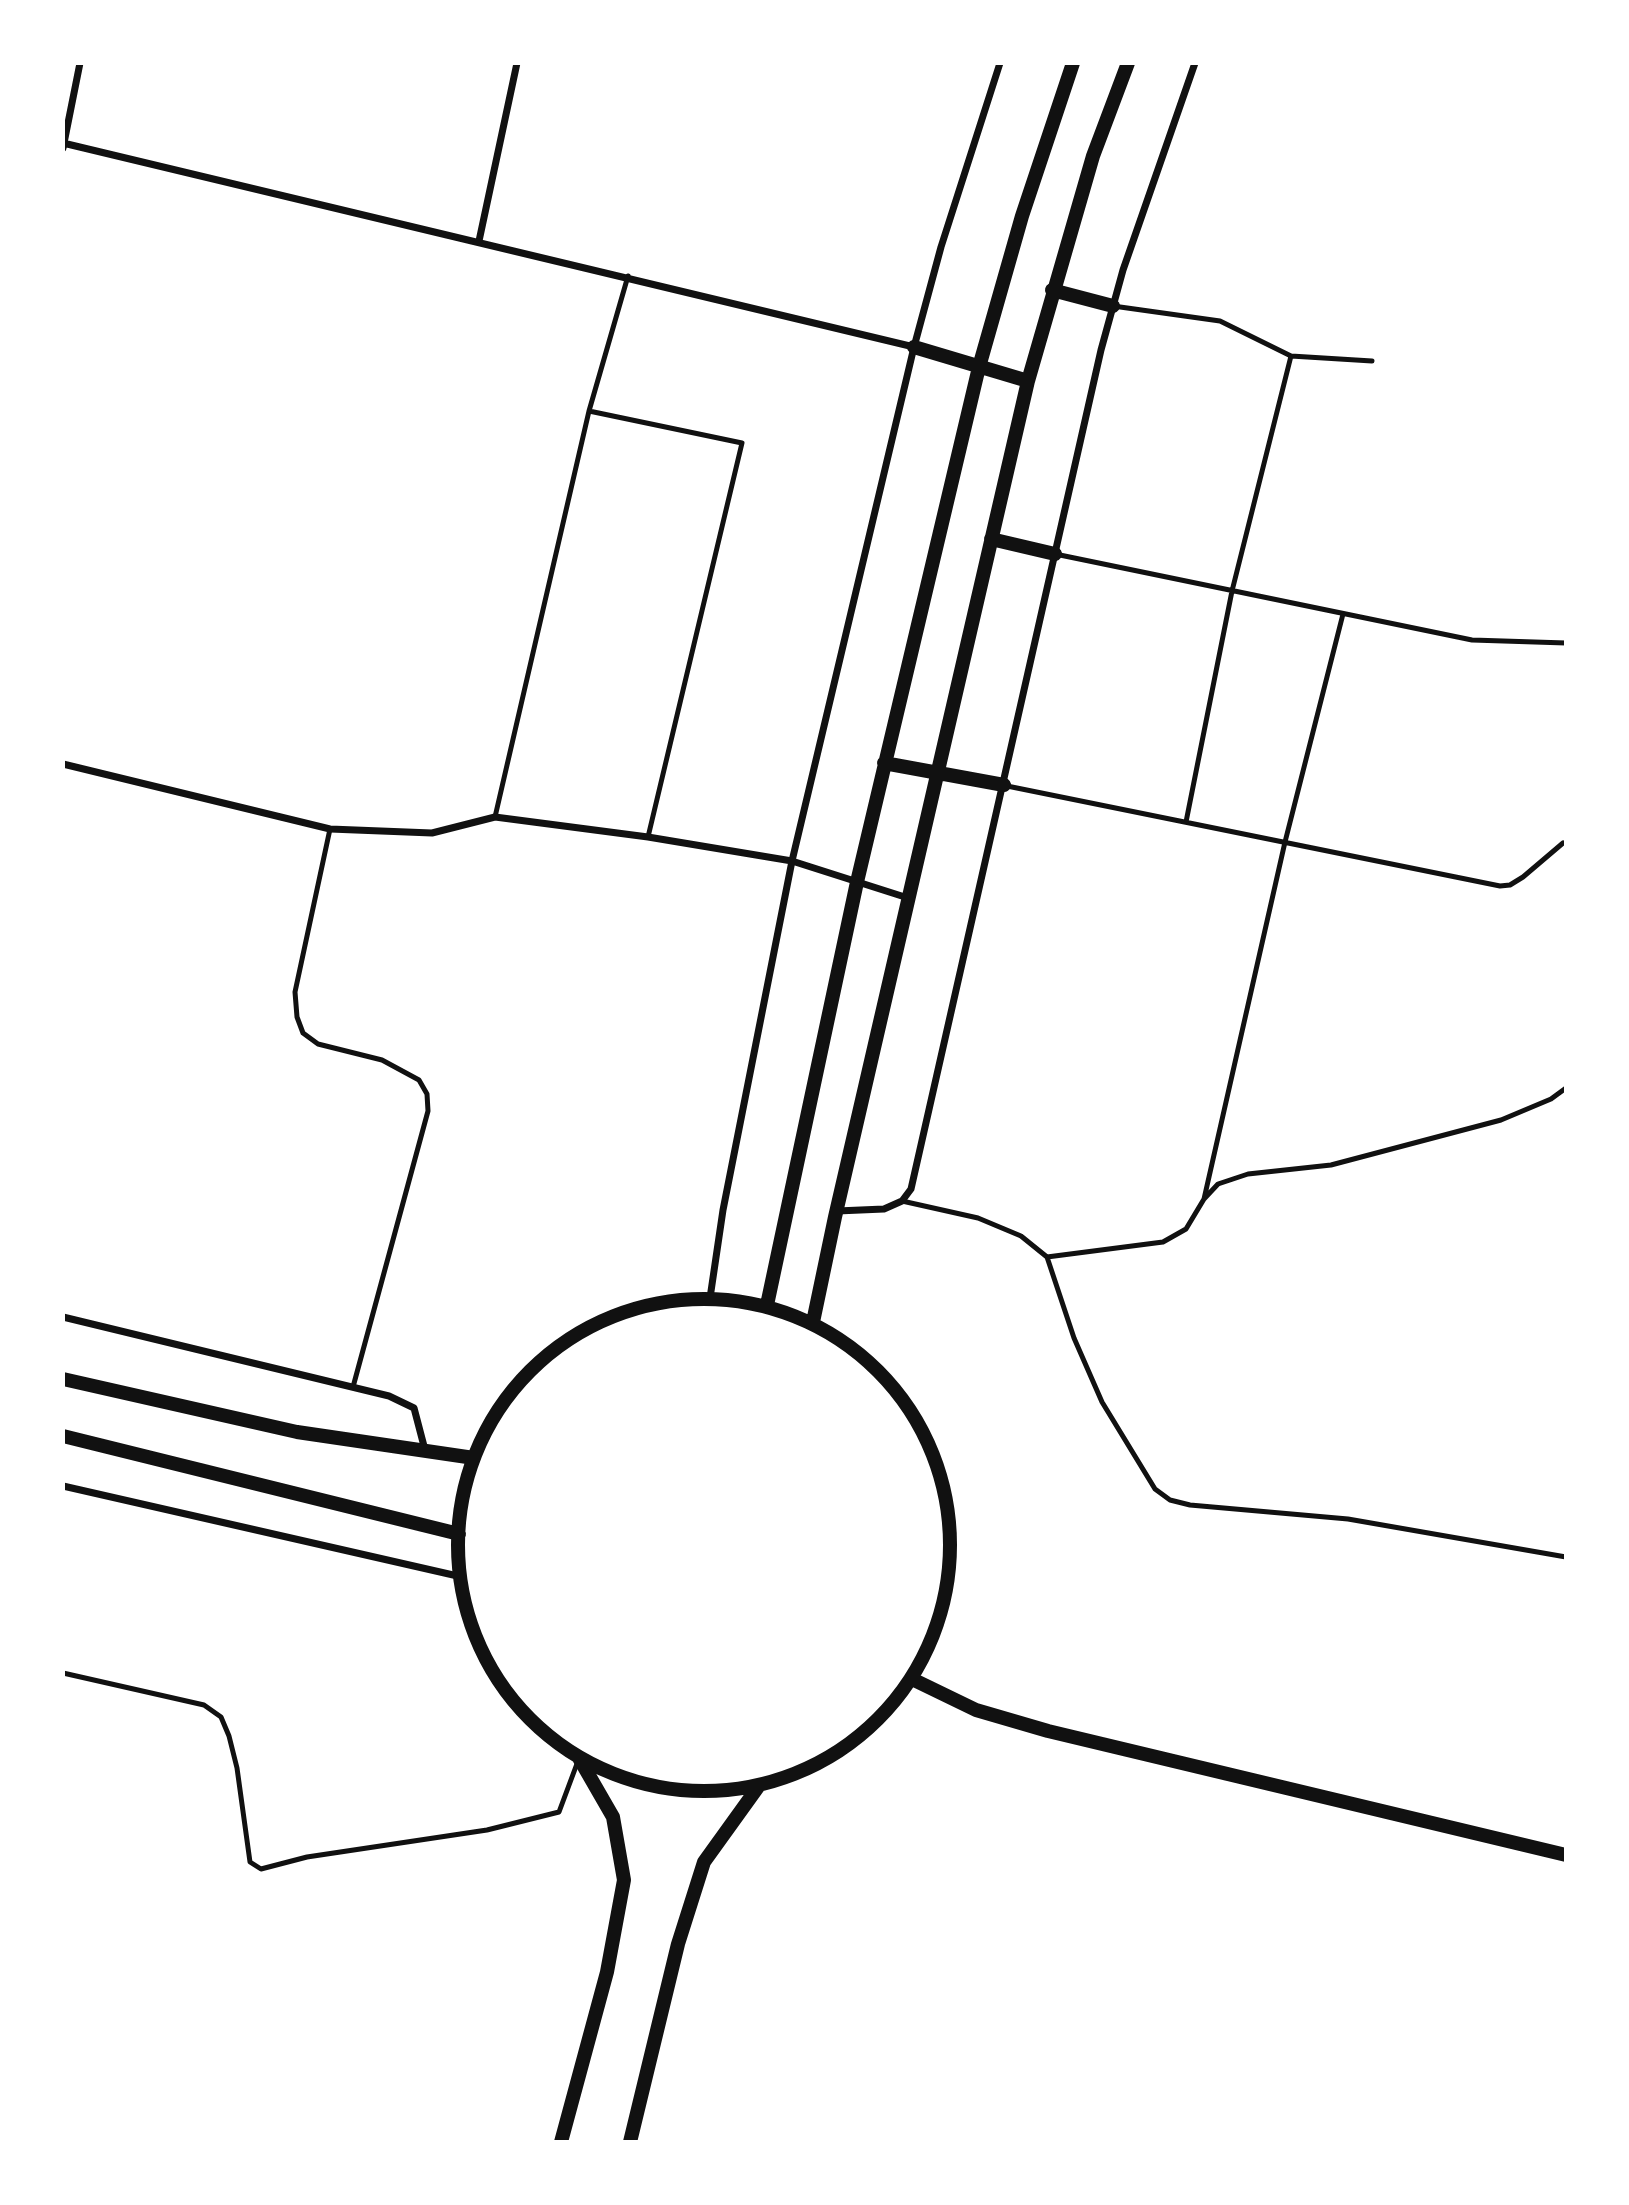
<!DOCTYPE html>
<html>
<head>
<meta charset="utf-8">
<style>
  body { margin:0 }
  #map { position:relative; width:1629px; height:2205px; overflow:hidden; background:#fff; font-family:Karla,sans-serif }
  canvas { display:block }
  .frame { position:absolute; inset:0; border:65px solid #fff; pointer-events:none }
</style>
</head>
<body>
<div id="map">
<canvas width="1629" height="2205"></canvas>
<div class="frame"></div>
</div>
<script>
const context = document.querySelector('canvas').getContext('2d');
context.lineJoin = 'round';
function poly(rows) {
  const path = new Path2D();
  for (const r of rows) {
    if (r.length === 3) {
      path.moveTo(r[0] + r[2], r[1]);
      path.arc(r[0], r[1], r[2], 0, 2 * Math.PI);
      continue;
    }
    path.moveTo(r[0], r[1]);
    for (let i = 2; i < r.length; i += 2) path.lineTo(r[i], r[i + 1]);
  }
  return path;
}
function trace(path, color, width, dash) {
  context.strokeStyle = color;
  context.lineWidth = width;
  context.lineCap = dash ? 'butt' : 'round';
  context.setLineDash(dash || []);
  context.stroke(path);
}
trace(poly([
  [1113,306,1220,321,1291,356,1372,361],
  [589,411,742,443,648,837],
  [1055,554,1472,640,1566,643],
  [1007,786,1500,886,1510,885,1523,877,1563,843],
  [495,817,589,411,628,276],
  [1186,822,1232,591,1291,356],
  [330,829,295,992,297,1017,303,1033,318,1044,382,1060,419,1080,427,1094,428,1111,353,1387],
  [1204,1199,1285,842,1343,614],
  [902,1201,978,1218,1021,1236,1047,1257,1074,1338,1102,1402,1155,1489,1170,1500,1190,1505,1348,1519,1566,1557],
  [1047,1257,1163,1242,1186,1229,1204,1199,1218,1184,1248,1174,1331,1165,1501,1120,1551,1099,1566,1088],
  [63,1673,204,1705,221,1717,229,1736,237,1768,250,1862,261,1869,307,1857,487,1830,559,1812,578,1761]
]), '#111', 5);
trace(poly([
  [63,143,914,347],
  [63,148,80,63],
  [479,241,517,63],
  [63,764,330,829,432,833,495,817,648,837,792,861,908,898],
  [837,1211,884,1209,902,1201,911,1189,1101,350,1123,270,1195,63],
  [710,1298,723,1210,792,861,914,347,941,247,1000,63],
  [63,1317,389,1396,414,1408,425,1450],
  [63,1486,462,1577]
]), '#111', 7);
trace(poly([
  [1052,290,1113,306],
  [914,347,1028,381],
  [991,539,1055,554],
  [884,763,1004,785],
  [704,1545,246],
  [767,1305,857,882,979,367,1022,216,1073,63],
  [813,1322,835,1217,1028,381,1093,156,1128,63],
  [63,1379,297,1432,474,1458],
  [63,1436,459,1534],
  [912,1679,976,1710,1048,1731,1566,1855],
  [561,2142,607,1972,624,1880,613,1817,579,1758],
  [630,2142,678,1944,704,1862,758,1787]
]), '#111', 14);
</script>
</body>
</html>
